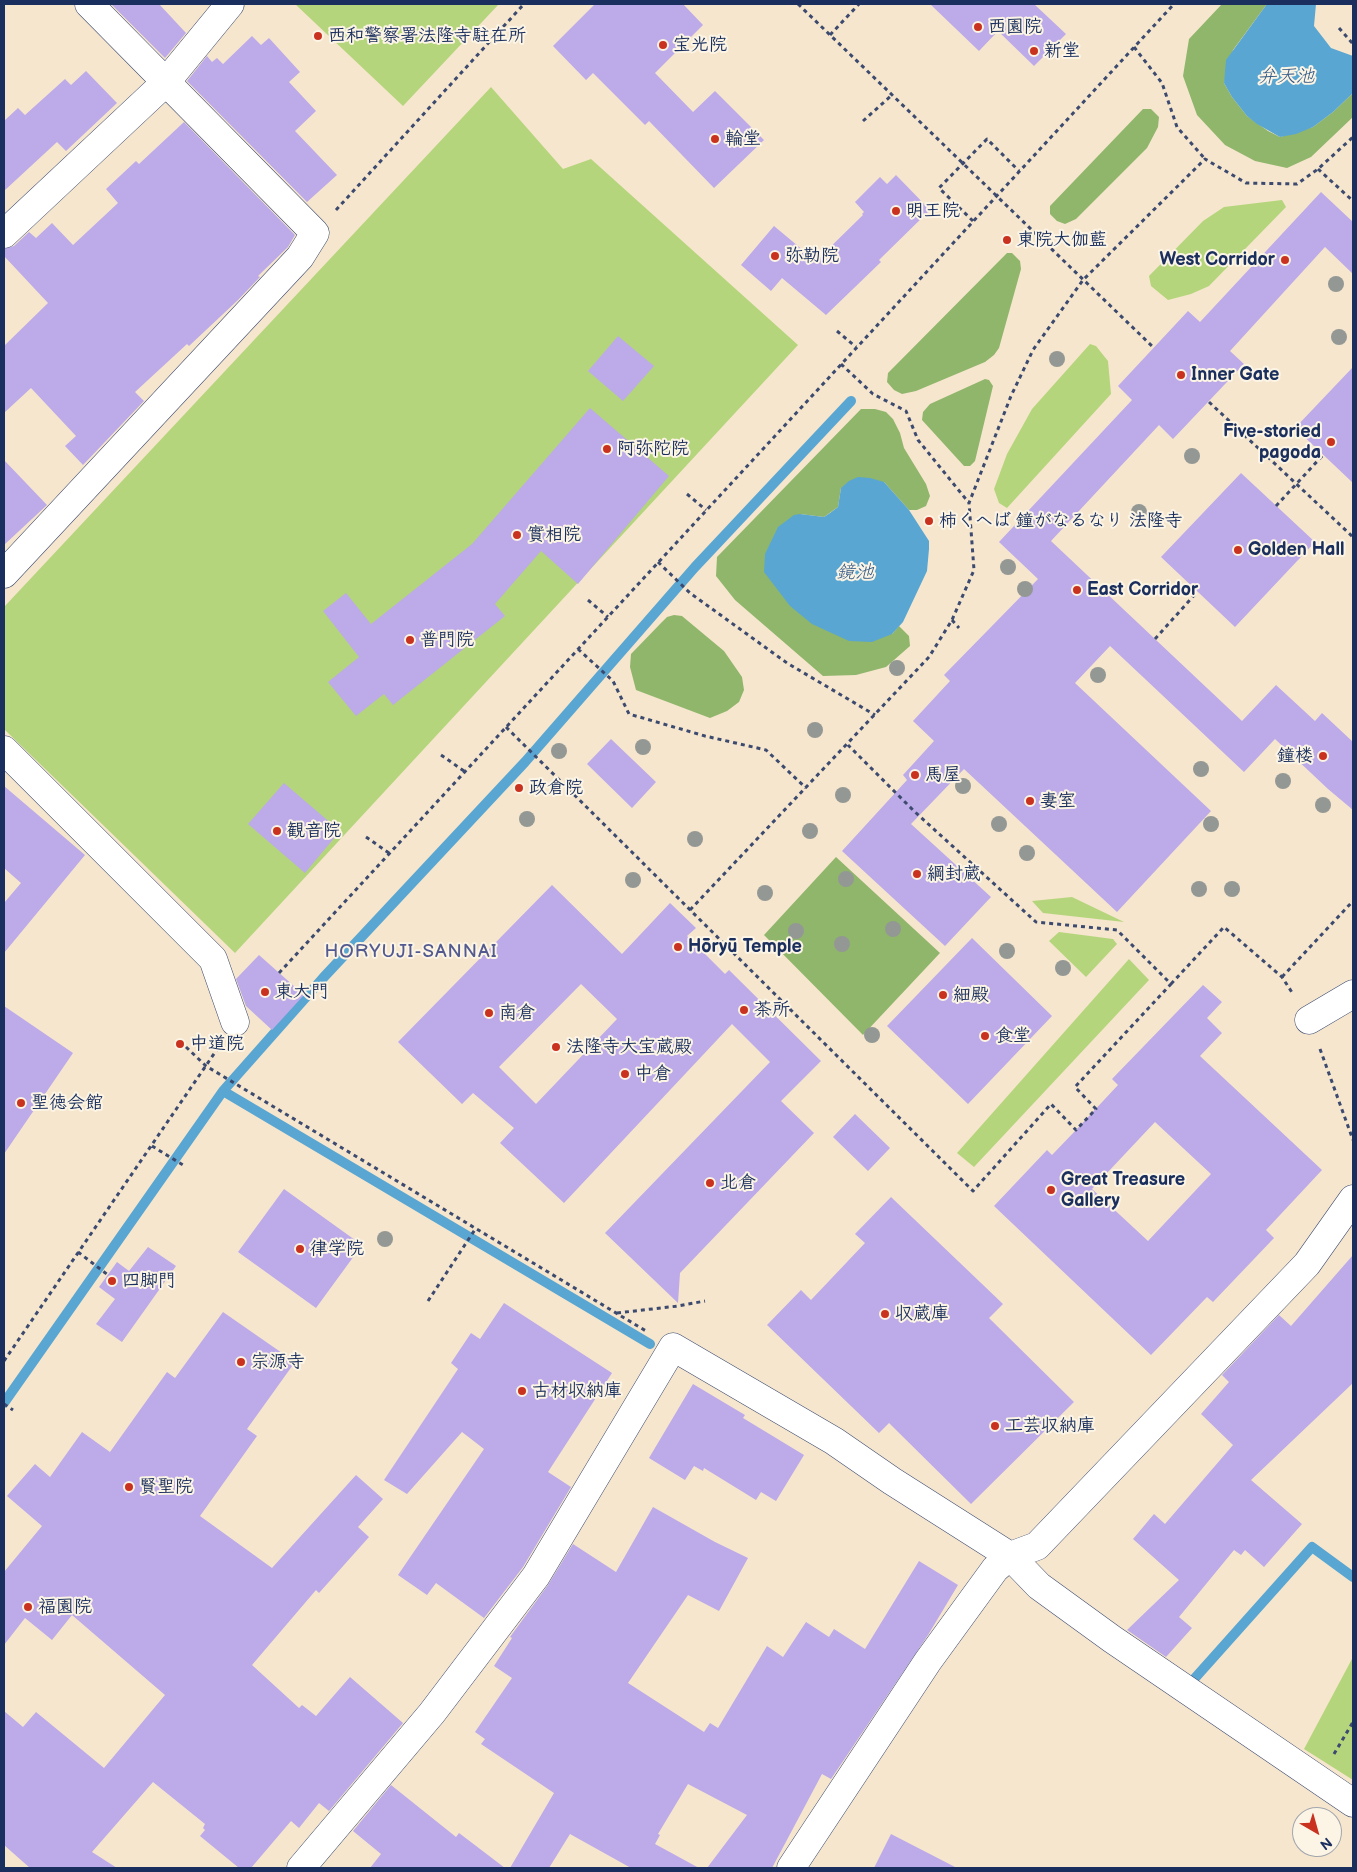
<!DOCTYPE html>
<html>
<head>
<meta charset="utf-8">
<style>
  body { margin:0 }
  #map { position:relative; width:1357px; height:1872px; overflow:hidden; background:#f6e6cd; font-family:"Balsamiq Sans",sans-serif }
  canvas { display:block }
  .frame { position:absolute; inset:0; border:5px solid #1b2f5e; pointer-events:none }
  .north { position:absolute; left:1292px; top:1807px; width:50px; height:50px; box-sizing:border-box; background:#fcf5e5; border:1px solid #a2a6af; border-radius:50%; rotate:142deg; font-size:14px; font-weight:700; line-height:20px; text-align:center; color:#1b2f5e }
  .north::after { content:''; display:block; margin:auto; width:18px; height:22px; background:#c8321e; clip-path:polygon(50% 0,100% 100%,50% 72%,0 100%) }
</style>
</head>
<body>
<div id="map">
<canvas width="1357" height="1872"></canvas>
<div class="frame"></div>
<div class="north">N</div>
</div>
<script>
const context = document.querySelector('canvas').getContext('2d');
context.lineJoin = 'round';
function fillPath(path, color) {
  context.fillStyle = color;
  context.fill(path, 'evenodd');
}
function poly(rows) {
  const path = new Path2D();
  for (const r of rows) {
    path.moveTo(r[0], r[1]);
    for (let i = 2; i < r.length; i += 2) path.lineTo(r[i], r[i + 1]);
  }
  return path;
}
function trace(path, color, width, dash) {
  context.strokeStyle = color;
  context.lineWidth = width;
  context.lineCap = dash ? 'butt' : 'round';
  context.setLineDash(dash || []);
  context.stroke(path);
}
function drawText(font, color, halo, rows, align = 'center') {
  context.font = font + ' "Balsamiq Sans","Klee One",sans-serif';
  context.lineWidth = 4;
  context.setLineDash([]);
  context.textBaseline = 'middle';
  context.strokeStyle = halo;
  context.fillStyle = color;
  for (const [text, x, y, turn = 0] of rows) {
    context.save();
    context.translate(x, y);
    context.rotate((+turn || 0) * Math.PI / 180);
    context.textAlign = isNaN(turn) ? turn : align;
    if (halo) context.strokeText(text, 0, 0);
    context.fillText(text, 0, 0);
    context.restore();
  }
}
fillPath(poly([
  [295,4,499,4,403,106],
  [491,87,563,169,591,159,798,345,235,953,4,729,4,607],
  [1282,200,1286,207,1209,286,1191,294,1168,300,1151,286,1149,276,1203,221,1224,207],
  [1090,344,1096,346,1108,361,1111,394,1007,508,999,503,994,489,1007,454,1032,409],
  [1072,897,1124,922,1043,913,1032,901],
  [1059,932,1113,939,1117,944,1086,977,1049,941],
  [1129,959,1149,980,974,1167,957,1153],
  [1353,1657,1353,1780,1304,1749]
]), '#b5d57c');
fillPath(poly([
  [1222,4,1267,4,1233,50,1224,83,1232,97,1247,116,1268,131,1280,137,1313,127,1333,112,1353,93,1353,117,1311,157,1287,168,1255,161,1225,145,1197,115,1183,76,1189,39],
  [1143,109,1151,109,1159,117,1158,127,1147,148,1076,219,1065,224,1057,221,1050,214,1050,206],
  [1007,253,1012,253,1020,261,1021,269,999,348,994,355,985,362,916,391,902,394,894,390,887,382,888,373],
  [985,379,989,380,993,386,975,461,970,466,964,466,922,420,923,412,930,404],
  [861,409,875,409,886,412,893,419,900,433,904,448,926,484,930,496,926,506,917,510,909,510,884,482,841,488,838,507,824,517,800,514,892,634,899,626,909,636,910,646,886,667,856,675,823,676,735,600,716,576,717,557],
  [674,615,682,616,724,651,742,677,744,690,739,702,727,711,710,718,636,690,630,667,631,654,662,622,667,617],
  [836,857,940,953,863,1035,764,935]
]), '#90b66c');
fillPath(poly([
  [1267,4,1316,4,1314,26,1331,48,1353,56,1353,93,1333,112,1313,127,1296,134,1280,137,1257,124,1247,116,1232,97,1224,83,1226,60],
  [858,477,870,478,884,482,909,510,929,541,929,549,927,571,903,622,892,634,872,642,849,641,812,624,790,606,764,572,765,554,778,527,794,515,800,514,824,517,830,513,838,507,841,488,849,481]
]), '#59a6d2');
trace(poly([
  [223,1091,323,978,525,762,695,567,851,401],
  [4,1403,223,1091,650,1344],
  [1195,1678,1312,1547,1353,1577]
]), '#59a6d2', 10);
fillPath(poly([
  [111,4,159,4,186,33,165,58],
  [595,4,683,4,703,25,655,73,693,112,715,91,764,140,714,188,649,121,645,125,593,73,586,80,553,46],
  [930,4,1034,4,1066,34,1034,66,998,31,979,51],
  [252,36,261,45,269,38,300,72,289,82,316,111,295,131,337,175,307,202,187,81,207,56,212,62,217,58,223,64],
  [86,71,117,103,66,151,57,142,4,191,4,121,18,108,25,115,65,79,71,85],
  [184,122,295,235,288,247,258,276,260,277,238,300,189,346,187,344,135,392,144,401,83,465,65,446,76,436,31,388,4,413,4,346,48,303,4,256,4,249,14,246,29,232,36,238,52,223,73,245,118,203,106,189,136,161,139,164],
  [896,175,930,210,879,260,881,262,826,315,782,278,771,291,741,265,774,226,816,261,863,215,862,214,864,212,855,202,880,177,887,184],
  [1321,192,1353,222,1353,274,1325,247,1230,351,1244,364,1173,439,1159,425,1051,541,1242,721,1276,685,1315,721,1322,713,1353,742,1353,810,1328,789,1275,739,1244,772,1110,646,1075,683,1211,811,1117,912,964,769,911,824,991,897,945,946,842,851,907,780,903,775,934,741,913,721,950,681,944,675,1038,579,999,542,1132,400,1118,386,1188,311,1200,322],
  [618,336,654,366,623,401,588,371],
  [1353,367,1353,483,1295,428],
  [590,408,669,476,578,584,541,551,495,604,505,616,393,705,384,694,356,716,328,682,359,657,323,611,346,593,371,624,472,544],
  [4,460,47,505,4,545],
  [1241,473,1315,542,1235,627,1161,557],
  [611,739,656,782,632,808,587,764],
  [284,783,340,831,305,873,248,824],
  [4,786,85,855,4,953,4,903,21,883,4,868],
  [552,885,622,954,670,903,696,928,687,936,725,974,729,970,821,1061,781,1101,814,1133,680,1273,678,1303,605,1233,770,1062,732,1024,564,1203,500,1143,514,1128,473,1093,462,1104,398,1042],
  [581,984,617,1019,536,1104,499,1067],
  [972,938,1052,1016,968,1104,887,1026],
  [259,955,304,995,272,1030,246,1006,236,979],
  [1203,985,1222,1002,1207,1018,1222,1033,1200,1056,1322,1170,1266,1230,1274,1238,1213,1302,1207,1297,1151,1355,994,1206,1047,1150,1052,1155,1076,1130,1118,1085,1112,1079],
  [1155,1122,1211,1174,1148,1241,1092,1189],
  [4,1006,73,1053,4,1154],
  [855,1114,890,1148,868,1171,833,1137],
  [284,1189,362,1245,316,1308,238,1252],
  [891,1197,1003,1304,989,1318,1074,1402,971,1504,889,1423,879,1433,767,1325,801,1290,811,1300,865,1243,855,1234],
  [148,1247,176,1266,122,1342,96,1324,115,1299,99,1287,117,1262,129,1271],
  [1353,1255,1353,1383,1251,1480,1302,1524,1264,1567,1245,1550,1241,1555,1234,1550,1179,1617,1192,1628,1166,1657,1127,1630,1179,1580,1133,1539,1154,1514,1165,1524,1233,1445,1201,1414,1229,1382,1222,1375,1279,1315,1291,1326],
  [504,1303,612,1373,548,1472,571,1487,523,1567,484,1618,436,1583,427,1595,398,1575,484,1449,462,1432,407,1494,384,1480,458,1369,451,1363,471,1333,480,1339],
  [223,1312,295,1362,247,1429,257,1436,200,1516,272,1568,356,1475,383,1499,358,1527,369,1537,319,1593,316,1590,252,1665,299,1708,302,1705,316,1716,350,1677,403,1723,329,1811,319,1803,299,1828,291,1821,251,1868,239,1868,200,1836,205,1830,203,1828,205,1824,153,1782,92,1852,117,1868,30,1868,4,1845,4,1711,23,1727,36,1712,104,1768,165,1695,72,1615,52,1640,25,1618,4,1645,4,1572,42,1526,7,1496,35,1464,50,1477,82,1432,110,1452,167,1372,175,1378],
  [693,1384,745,1415,743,1418,804,1455,776,1501,761,1492,756,1500,704,1468,703,1471,694,1466,685,1480,649,1458],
  [653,1507,715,1542,748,1558,719,1611,688,1595,628,1683,704,1732,710,1723,718,1728,767,1646,783,1657,806,1622,829,1637,834,1629,865,1649,919,1561,958,1585,928,1635,831,1779,822,1774,772,1868,707,1868,747,1815,688,1784,658,1834,660,1835,655,1844,699,1868,631,1868,570,1834,549,1868,510,1868,554,1793,481,1744,485,1739,475,1732,512,1678,494,1666,512,1638,510,1637,548,1585,573,1544,616,1572],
  [391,1785,456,1837,459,1833,505,1868,370,1868,381,1854,353,1831],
  [891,1834,957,1868,874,1868]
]), '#bcaae9');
const street = poly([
  [4,234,166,82,230,4],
  [4,574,300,257,315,233,89,4],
  [4,750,213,959,235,1022],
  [1309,1020,1353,994],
  [301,1868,432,1713,536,1576,673,1347,834,1441,892,1481,1010,1556,1039,1586,1112,1639,1353,1803],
  [791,1868,928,1661,995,1569,1010,1556,1037,1546,1307,1264,1353,1199]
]);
trace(street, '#3c4a6f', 29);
trace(poly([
  [798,4,1154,348],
  [1339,28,1353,44],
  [830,35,859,4],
  [1134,47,1162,83,1177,127,1205,159],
  [863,121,892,95],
  [1318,169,1353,201],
  [336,210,524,4],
  [973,221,939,188,987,139,1019,171],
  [837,331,856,347],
  [841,364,873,394,906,411,918,440,969,503],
  [1209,402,1353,537],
  [687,494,706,510],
  [1276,506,1323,455],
  [658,562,690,593,787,663,875,715],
  [588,600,608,617],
  [952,620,959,628],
  [1155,639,1197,592],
  [578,649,613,681,629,714,705,736,766,750,806,788],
  [506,727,973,1191,1051,1104,1076,1130,1096,1109,1075,1087,1171,984,1117,930,1036,922,915,812,848,745],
  [441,755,464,771],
  [366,837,389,853],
  [690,910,929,657,952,620,974,570,969,503,1011,396,1033,350,1083,280,1205,159,1246,183,1297,184,1318,169,1353,137],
  [279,973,1174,4],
  [1282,977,1353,901],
  [1171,984,1224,927,1282,977,1293,994],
  [186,1047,206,1066,646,1331],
  [1320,1049,1353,1140],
  [152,1146,183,1165],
  [78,1252,108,1275],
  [428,1301,476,1228],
  [617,1313,678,1306,705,1301],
  [4,1361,218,1048],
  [4,1404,13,1410],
  [1334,1754,1353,1722]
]), '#3c4a6f', 3, [4, 4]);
trace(street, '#fff', 28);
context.fillStyle = '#939894';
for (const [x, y] of [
  [1336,284],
  [1339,337],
  [1057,359],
  [1192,456],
  [1139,512],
  [1008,567],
  [1025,589],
  [897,668],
  [1098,675],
  [815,730],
  [643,747],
  [559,751],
  [1201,769],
  [1283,781],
  [963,786],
  [843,795],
  [1323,805],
  [527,819],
  [999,824],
  [1211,824],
  [810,831],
  [695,839],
  [1027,853],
  [846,879],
  [633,880],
  [1199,889],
  [1232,889],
  [765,893],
  [893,929],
  [796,931],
  [842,944],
  [1007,951],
  [1063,968],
  [872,1035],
  [385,1239]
]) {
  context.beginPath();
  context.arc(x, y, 8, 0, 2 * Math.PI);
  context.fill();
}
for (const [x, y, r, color] of [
  [978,27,5,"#c8321e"],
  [318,36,5,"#c8321e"],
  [663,45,5,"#c8321e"],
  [1034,51,5,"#c8321e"],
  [715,139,5,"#c8321e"],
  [896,211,5,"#c8321e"],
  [1007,240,5,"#c8321e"],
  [775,256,5,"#c8321e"],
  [1285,260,5,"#c8321e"],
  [1181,375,5,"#c8321e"],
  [1331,442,5,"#c8321e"],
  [607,449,5,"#c8321e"],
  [929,521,5,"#c8321e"],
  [517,535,5,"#c8321e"],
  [1238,550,5,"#c8321e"],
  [1077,590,5,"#c8321e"],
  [410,640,5,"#c8321e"],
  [1323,756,5,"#c8321e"],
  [915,775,5,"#c8321e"],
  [519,788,5,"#c8321e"],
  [1030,801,5,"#c8321e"],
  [277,831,5,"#c8321e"],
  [917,874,5,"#c8321e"],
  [678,947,5,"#c8321e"],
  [265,992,5,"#c8321e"],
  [943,995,5,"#c8321e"],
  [744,1010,5,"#c8321e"],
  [489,1013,5,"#c8321e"],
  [985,1036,5,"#c8321e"],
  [180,1044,5,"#c8321e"],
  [556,1047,5,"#c8321e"],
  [625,1074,5,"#c8321e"],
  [21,1103,5,"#c8321e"],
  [710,1183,5,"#c8321e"],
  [1051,1190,5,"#c8321e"],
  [300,1249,5,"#c8321e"],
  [112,1281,5,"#c8321e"],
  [885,1314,5,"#c8321e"],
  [241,1362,5,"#c8321e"],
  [522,1391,5,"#c8321e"],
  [995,1426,5,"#c8321e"],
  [129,1487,5,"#c8321e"],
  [28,1607,5,"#c8321e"]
]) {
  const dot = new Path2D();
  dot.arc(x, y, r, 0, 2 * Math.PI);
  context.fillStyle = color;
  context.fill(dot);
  trace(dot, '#fcf5e5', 2);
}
drawText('bold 18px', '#1b2f5e', '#fcf5e5', [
  ["西園院",988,27],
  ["西和警察署法隆寺駐在所",328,36],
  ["宝光院",673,45],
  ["新堂",1044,51],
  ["輪堂",725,139],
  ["明王院",906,211],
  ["東院大伽藍",1017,240],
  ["弥勒院",785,256],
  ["West Corridor",1275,260,"right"],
  ["Inner Gate",1191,375],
  ["Five-storied",1321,432,"right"],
  ["pagoda",1321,453,"right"],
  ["阿弥陀院",617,449],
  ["柿くへば 鐘がなるなり 法隆寺",939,521],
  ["實相院",527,535],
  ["Golden Hall",1248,550],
  ["East Corridor",1087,590],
  ["普門院",420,640],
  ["鐘楼",1313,756,"right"],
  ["馬屋",925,775],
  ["政倉院",529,788],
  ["妻室",1040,801],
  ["観音院",287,831],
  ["綱封蔵",927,874],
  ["Hōryū Temple",688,947],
  ["東大門",275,992],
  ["細殿",953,995],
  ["茶所",754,1010],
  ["南倉",499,1013],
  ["食堂",995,1036],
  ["中道院",190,1044],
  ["法隆寺大宝蔵殿",566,1047],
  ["中倉",635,1074],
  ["聖徳会館",31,1103],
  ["Great Treasure",1061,1180],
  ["Gallery",1061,1201],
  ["北倉",720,1183],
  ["律学院",310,1249],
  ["四脚門",122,1281],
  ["収蔵庫",895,1314],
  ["宗源寺",251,1362],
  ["古材収納庫",532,1391],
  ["工芸収納庫",1005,1426],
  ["賢聖院",139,1487],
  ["福園院",38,1607]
], 'left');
drawText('italic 19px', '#315987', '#fcf5e5', [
  ["弁天池",1286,77],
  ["鏡池",855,573]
]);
context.letterSpacing = '1px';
drawText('19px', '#535a8f', '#fcf5e5', [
  ["HORYUJI-SANNAI",411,952]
]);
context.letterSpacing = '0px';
</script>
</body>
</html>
